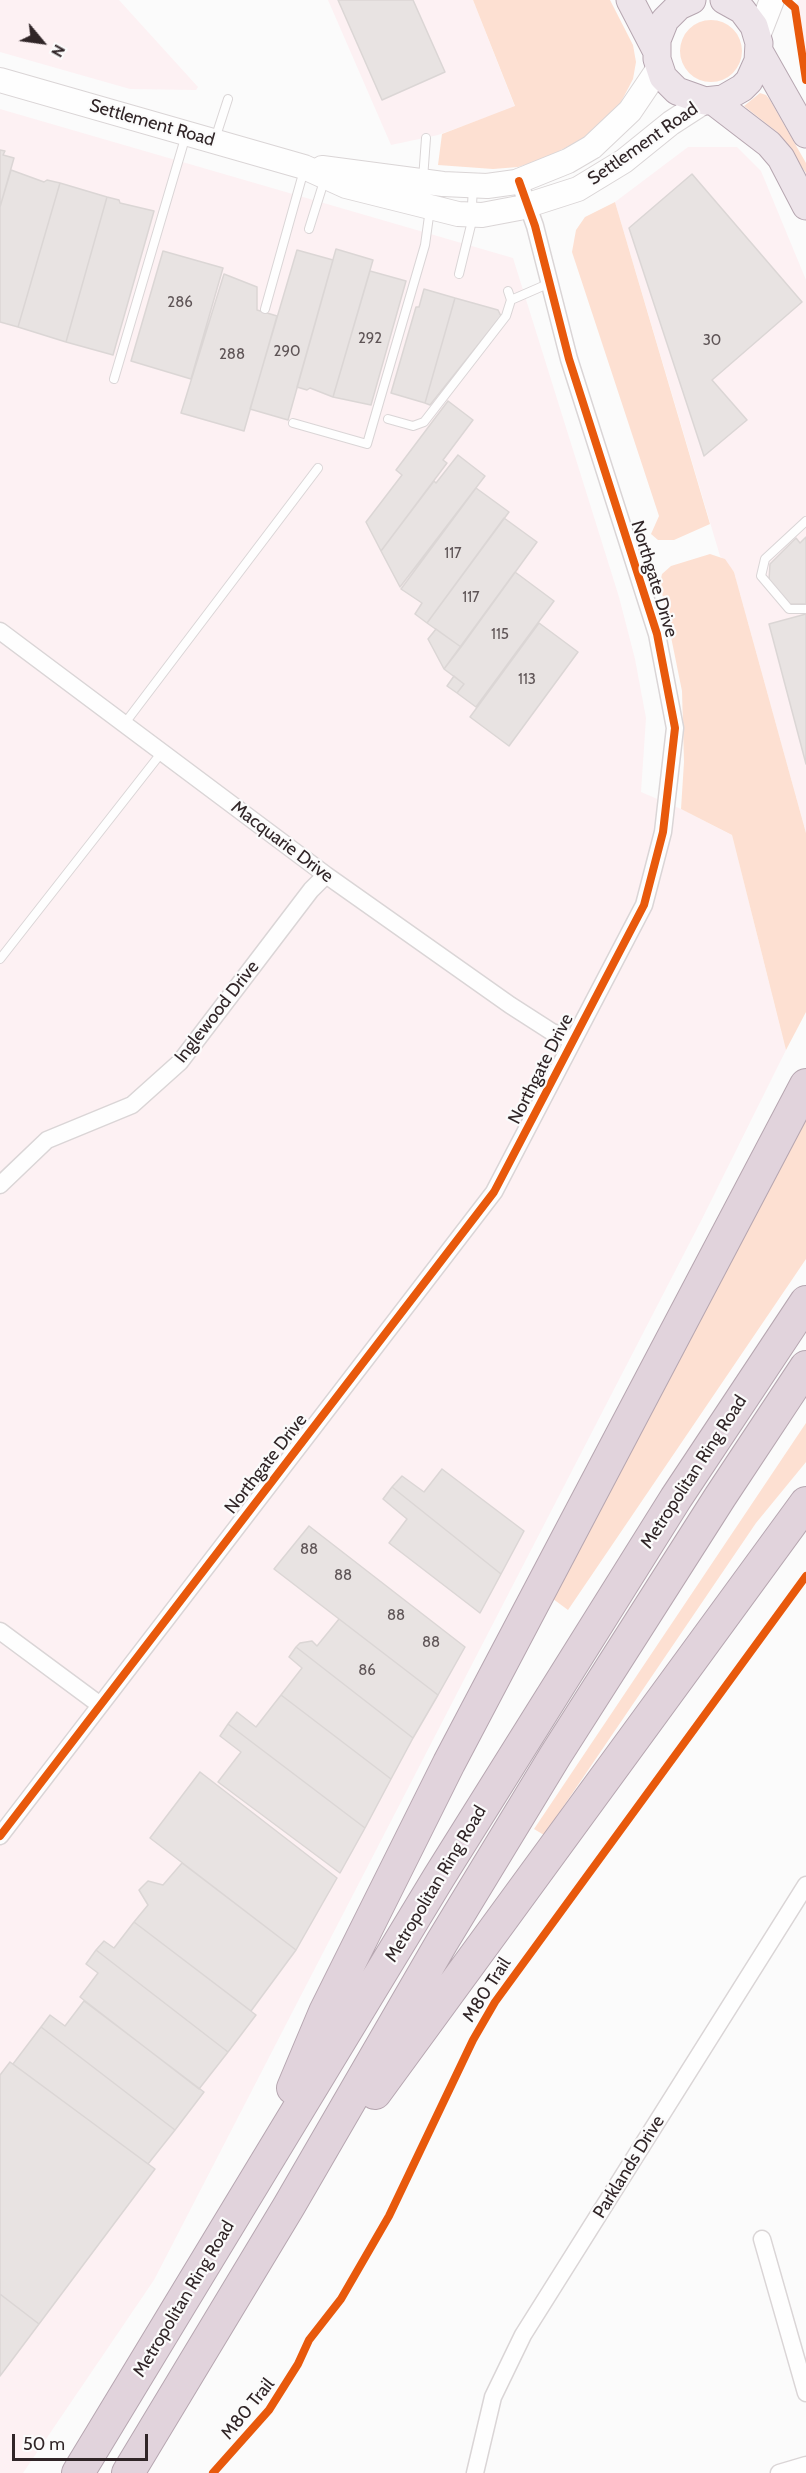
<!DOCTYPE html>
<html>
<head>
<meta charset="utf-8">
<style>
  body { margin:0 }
  #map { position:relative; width:806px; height:2473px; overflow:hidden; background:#fbfbfb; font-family:Cabin,sans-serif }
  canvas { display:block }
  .north { position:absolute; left:12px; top:12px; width:60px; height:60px; -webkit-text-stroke:4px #fbfbfb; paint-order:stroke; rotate:119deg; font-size:16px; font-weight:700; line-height:24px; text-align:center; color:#302527 }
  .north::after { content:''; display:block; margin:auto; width:21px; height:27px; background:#302527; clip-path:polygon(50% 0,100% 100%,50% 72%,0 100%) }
  .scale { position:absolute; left:12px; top:2434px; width:136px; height:27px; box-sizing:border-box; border:3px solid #302527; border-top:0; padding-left:8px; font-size:18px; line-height:21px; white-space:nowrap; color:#302527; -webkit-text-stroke:4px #fbfbfb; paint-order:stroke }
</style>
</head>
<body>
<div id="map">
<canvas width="806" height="2473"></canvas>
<div class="north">N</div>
<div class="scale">50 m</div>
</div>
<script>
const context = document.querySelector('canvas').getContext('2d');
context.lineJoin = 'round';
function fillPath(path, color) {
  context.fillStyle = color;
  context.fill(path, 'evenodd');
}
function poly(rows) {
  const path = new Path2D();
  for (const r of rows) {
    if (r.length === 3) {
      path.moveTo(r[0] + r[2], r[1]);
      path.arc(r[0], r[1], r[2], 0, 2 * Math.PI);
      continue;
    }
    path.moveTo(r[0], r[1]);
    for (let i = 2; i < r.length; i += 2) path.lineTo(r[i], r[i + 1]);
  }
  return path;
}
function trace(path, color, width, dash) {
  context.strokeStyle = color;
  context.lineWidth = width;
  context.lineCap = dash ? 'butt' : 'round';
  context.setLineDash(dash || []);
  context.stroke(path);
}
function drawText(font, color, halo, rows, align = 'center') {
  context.font = font + ' Cabin,sans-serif';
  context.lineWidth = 4.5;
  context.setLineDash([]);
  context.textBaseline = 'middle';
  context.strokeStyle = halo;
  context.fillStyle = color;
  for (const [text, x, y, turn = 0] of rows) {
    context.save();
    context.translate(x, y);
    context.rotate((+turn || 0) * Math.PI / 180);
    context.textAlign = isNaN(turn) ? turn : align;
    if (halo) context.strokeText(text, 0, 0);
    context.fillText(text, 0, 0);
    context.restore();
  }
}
fillPath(poly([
  [0,0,119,0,198,87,196,90,130,89,0,52],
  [328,0,473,0,515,107,438,135,391,145],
  [799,0,806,0,806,59,799,6,796,4],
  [0,109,513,258,619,597,635,659,646,718,641,792,681,809,732,835,786,1050,702,1219,154,2280,23,2473,0,2473],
  [688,147,737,147,761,171,806,280,806,833,734,572,720,556,615,202]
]), '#fdf1f3');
fillPath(poly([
  [473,0,610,0,633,45,636,62,633,79,621,102,605,121,583,139,543,159,518,167,493,169,438,165,442,134,515,106],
  [711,51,31],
  [760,93,766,95,770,100,806,163,806,173,777,132,744,106],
  [615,202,710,524,674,540,658,540,651,534,659,516,572,252,576,230,585,217],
  [710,554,725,559,734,572,806,833,806,1012,786,1050,732,835,681,809,684,762,682,691,660,583,662,574,671,566],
  [806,1118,806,1259,568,1610,545,1593],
  [806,1423,806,1462,756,1523,544,1835,534,1829]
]), '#fde0d2');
const building = poly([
  [338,0,413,0,445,72,382,100,338,0],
  [0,150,5,151,3,155,14,158,0,207,0,150],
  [11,170,44,182,47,180,60,183,18,327,0,322,0,207,11,170],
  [692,174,802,302,712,380,747,420,704,456,629,228,692,174],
  [60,183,107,197,66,342,18,327,60,183],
  [107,197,119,200,120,203,154,211,113,355,66,342,107,197],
  [336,249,373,260,333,397,310,388,307,390,297,387,336,249],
  [297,250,333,260,288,420,250,409,297,250],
  [163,251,223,268,191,379,131,361,163,251],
  [370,271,406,281,371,405,333,397,370,271],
  [224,274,257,287,257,310,277,316,244,431,181,413,224,274],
  [424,289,455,298,425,403,391,393,416,307,419,307,424,289],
  [455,298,498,310,501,316,430,405,425,403,455,298],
  [448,401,473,420,443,460,447,463,381,551,366,522,402,475,396,470,448,401],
  [458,455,485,476,400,587,381,551,434,481,436,483,458,455],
  [476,488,509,512,427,623,415,614,422,603,401,589,476,488],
  [504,518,537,542,461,647,427,623,504,518],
  [806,537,806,604,789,604,769,580,770,564,796,538,800,543,806,537],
  [515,572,554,601,476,707,457,693,464,684,444,669,515,572],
  [806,614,806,764,769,624,806,614],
  [539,623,578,652,509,746,470,717,539,623],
  [436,629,461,647,444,669,428,639,436,629],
  [454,676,464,684,457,693,447,686,454,676],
  [442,1469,524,1531,501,1574,392,1487,402,1476,424,1492,442,1469],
  [392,1487,501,1574,480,1613,389,1543,407,1519,383,1499,392,1487],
  [309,1526,465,1647,438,1695,274,1569,309,1526],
  [339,1619,438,1695,413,1738,296,1647,300,1643,312,1641,317,1646,339,1619],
  [296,1647,413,1738,391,1779,281,1695,302,1668,289,1657,296,1647],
  [281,1695,391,1779,365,1828,228,1724,237,1712,256,1727,281,1695],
  [228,1724,365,1828,340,1873,218,1782,241,1752,220,1736,228,1724],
  [200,1772,337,1878,296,1950,150,1838,200,1772],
  [182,1863,296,1950,251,2011,134,1922,148,1905,139,1890,148,1881,163,1885,182,1863],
  [134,1922,256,2015,228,2052,96,1950,104,1941,114,1948,134,1922],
  [96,1950,228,2052,199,2089,80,1997,98,1973,86,1964,96,1950],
  [84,2001,204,2092,175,2130,41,2027,50,2015,65,2026,84,2001],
  [41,2027,175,2130,148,2164,13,2064,41,2027],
  [10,2062,155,2169,39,2324,0,2294,0,2075,10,2062],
  [0,2294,39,2324,0,2376,0,2294]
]);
fillPath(building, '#e8e3e2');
trace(building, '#dbd6d5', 1.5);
const lane = poly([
  [215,139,228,99],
  [423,179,426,138],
  [309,229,325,178],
  [459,274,471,225,473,186],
  [511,300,550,283],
  [265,309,304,170],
  [114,379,186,135],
  [388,419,413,426,424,422,506,316,511,300,508,291],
  [293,423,367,444,425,245,430,209],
  [806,521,765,559,761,576,789,609,806,609],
  [125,723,318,468],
  [0,959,162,752]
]);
const street = poly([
  [0,631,326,875,510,1005,552,1032,573,1040],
  [0,1185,47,1140,132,1105,180,1062,311,890,326,875],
  [0,1631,100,1705],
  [0,1836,494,1192,644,905,663,832,675,728,657,634,569,359,535,226,519,181],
  [762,2239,806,2393],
  [475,2473,493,2397,523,2335,806,1885],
  [779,2473,806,2465]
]);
const secondary = poly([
  [758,36,772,0],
  [0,80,304,167,346,186,458,214,482,215,519,208,578,189,624,161,671,123,705,101],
  [322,168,443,184,487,186,516,182,568,161,592,147,630,111,659,68]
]);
const primary = poly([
  [630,0,656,50],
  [692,0,679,6,665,20,657,40,657,59,663,77,677,91,705,101,723,99,742,88,749,81,758,61,759,43,754,26,742,10,724,0],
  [759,51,806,134],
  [713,101,769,144,781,158,806,206]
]);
const highway = poly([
  [293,2088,325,2012,449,1763,806,1085],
  [375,2093,806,1503],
  [78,2473,439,1877,676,1498,806,1302],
  [128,2473,289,2206,442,1942,555,1756,720,1497,806,1367]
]);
trace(lane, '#dad5d6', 10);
trace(street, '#dad5d6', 19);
trace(secondary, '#dad5d6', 26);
trace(primary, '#b6a6b0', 29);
trace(highway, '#b6a6b0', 34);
trace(lane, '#fefefe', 8);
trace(street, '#fefefe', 16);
trace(secondary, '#fefefe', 24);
trace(primary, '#ede4ea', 27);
trace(highway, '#e1d3dc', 32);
trace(poly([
  [786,0,795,8,806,80],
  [0,1836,494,1192,644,905,663,832,675,728,657,634,569,359,535,226,519,181],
  [213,2473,269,2410,298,2364,309,2340,341,2299,389,2216,473,2040,495,2002,806,1576]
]), '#e8590c', 8);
drawText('15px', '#5e5456', null, [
  ["286",180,303],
  ["292",370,339],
  ["30",712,341],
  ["290",287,352],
  ["288",232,355],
  ["117",453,554],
  ["117",471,598],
  ["115",500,635],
  ["113",527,680],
  ["88",309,1550],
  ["88",343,1576],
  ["88",396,1616],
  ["88",431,1643],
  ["86",367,1671]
]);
drawText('18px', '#302527', '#fbfbfb', [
  ["Settlement Road",152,123,16],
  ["Settlement Road",643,144,-35],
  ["Northgate Drive",654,579,73],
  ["Macquarie Drive",282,842,37],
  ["Inglewood Drive",217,1012,-52],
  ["Northgate Drive",541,1069,-63],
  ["Northgate Drive",266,1464,-52],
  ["Metropolitan Ring Road",694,1472,-57],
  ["Metropolitan Ring Road",436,1884,-59],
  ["M80 Trail",487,1990,-57],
  ["Parklands Drive",629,2167,-58],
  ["Metropolitan Ring Road",184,2299,-59],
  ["M80 Trail",248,2409,-51]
]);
</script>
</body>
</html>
